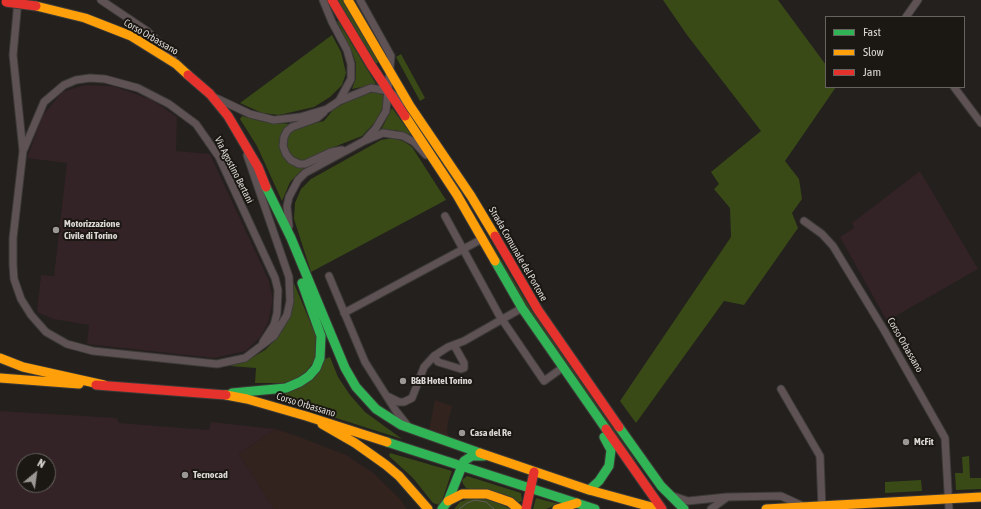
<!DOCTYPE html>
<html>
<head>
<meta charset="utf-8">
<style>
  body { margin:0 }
  #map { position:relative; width:981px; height:509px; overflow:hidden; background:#23201d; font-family:"Asap Condensed",sans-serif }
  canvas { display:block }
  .legend { position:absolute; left:825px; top:16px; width:140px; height:72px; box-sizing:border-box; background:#1b1712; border:1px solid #676460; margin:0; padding:5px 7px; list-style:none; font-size:12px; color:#dad7d4 }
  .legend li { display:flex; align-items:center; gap:8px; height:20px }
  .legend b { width:20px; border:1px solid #676460 }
  .north { position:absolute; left:16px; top:453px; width:40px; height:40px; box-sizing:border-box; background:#1b1712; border:1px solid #676460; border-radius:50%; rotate:29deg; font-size:11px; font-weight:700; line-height:16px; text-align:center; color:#dad7d4 }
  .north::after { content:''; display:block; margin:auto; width:14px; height:18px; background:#9a9794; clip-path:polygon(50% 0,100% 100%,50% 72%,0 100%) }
</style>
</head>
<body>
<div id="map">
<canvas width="981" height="509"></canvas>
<ul class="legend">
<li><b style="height:5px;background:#30b455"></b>Fast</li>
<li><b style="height:5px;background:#ff9f0a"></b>Slow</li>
<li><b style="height:5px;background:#e5322d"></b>Jam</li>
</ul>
<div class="north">N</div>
</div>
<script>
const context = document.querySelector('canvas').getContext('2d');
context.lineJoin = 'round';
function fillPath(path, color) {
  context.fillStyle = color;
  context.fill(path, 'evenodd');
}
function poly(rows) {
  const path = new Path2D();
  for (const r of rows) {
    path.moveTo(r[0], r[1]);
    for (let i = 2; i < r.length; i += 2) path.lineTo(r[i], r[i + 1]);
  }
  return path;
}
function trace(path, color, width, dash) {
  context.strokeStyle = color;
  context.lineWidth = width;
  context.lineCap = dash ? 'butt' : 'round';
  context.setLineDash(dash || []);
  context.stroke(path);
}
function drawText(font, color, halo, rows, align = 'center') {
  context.font = font + ' "Asap Condensed",sans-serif';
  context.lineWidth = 4;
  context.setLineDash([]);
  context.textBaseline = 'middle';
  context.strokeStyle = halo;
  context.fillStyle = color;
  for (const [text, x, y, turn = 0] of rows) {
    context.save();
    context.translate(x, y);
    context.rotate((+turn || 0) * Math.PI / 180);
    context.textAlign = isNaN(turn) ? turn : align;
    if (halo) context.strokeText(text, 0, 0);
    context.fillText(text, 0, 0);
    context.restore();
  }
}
fillPath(poly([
  [435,400,452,406,448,422,447,431,452,445,428,436],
  [275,429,297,436,346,455,373,473,400,499,407,509,274,509,239,454]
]), '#33231f');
fillPath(poly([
  [85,85,113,86,152,100,177,117,176,151,210,154,269,281,273,300,268,323,261,336,246,351,214,358,87,344,89,325,53,319,37,312,41,275,54,276,67,163,27,158,43,115,62,92],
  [920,171,978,269,887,321,840,237,854,228,852,223],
  [0,411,117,418,119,423,209,430,211,422,275,429,239,454,274,509,0,509],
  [24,461,48,461,48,485,24,485]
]), '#332226');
fillPath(poly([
  [337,0,344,0,380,61,376,64],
  [663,0,778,0,826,65,826,87,836,87,785,161,799,179,802,199,792,213,798,228,744,305,724,301,636,423,620,401,731,237,730,208,714,189,719,184,711,172,761,131,687,35],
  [337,21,338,21,376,84,352,89,356,78,356,63,352,52],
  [332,35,341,52,346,73,342,85,330,97,314,107,279,115,262,113,240,103],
  [401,54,425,98,420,101,396,57],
  [373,92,384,95,384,105,376,121,362,136,334,147,313,159,303,161,292,156,287,148,287,142,288,137,291,132,296,128,324,121,333,110,355,97],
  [392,108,411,134,411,135,395,130,381,130],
  [242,116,264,122,291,124,281,146,304,168,290,182,282,201,257,146,240,119],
  [392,138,403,141,412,147,446,200,311,272,294,219,295,203,301,189,311,179,381,140],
  [456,184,530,308,636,462,633,464,525,308,454,185],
  [293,281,317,338,318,350,314,361,306,372,296,379,284,383,255,383,256,368,230,366,250,359,265,350,279,336,292,310],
  [330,357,338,377,350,395,365,412,402,439,286,402,285,393,319,371,325,359],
  [390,453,452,471,442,501,439,505,433,503,413,478,389,456],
  [969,456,970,478,981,478,981,489,956,490,955,473,963,473,962,457],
  [467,476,521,493,522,501,517,503,466,488,463,484,462,480],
  [921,480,922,491,885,493,885,482],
  [474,497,490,499,511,509,454,509,460,502],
  [536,498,559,504,546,509,533,509]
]), '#394a17');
const street = poly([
  [101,0,147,31,162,45,173,59],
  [360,0,391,56,386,111,376,128,366,139],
  [18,1,13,55,23,151,13,238,13,265,14,279,21,299,31,315,46,332,67,344,93,351,217,364,245,358,274,336,287,315,290,301,289,277,247,155],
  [906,17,918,0],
  [954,87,981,123],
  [216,98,250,114,274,120,300,117,327,109,339,101,351,79,351,64,347,50,332,22,323,0],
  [339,101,371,88,388,91,406,103],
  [324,112,317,118,292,127,287,131,284,137,283,146,286,154,291,160,299,164,305,164,331,152,342,150],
  [24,149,44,102,64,85,76,80,90,78,105,79,138,88,169,104,196,124,219,157,275,278,278,290,277,313,274,325,263,342],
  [445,216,499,315,544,381,562,368],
  [804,221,822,234,833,246,884,330,945,438,949,509],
  [289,226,287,206,289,197,298,180,305,173,364,141,383,133,403,136,414,142,426,155],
  [329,276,365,362,396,411,408,426],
  [344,313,482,239],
  [454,345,464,363,464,368,461,369,438,362,434,356,448,347,464,341,522,308],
  [781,389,820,456,822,509],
  [387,396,399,402,404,402,412,398,424,367,434,356],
  [673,496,688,501,727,497,781,496,803,506],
  [711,509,726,498]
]);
const fast = poly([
  [266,187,291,238,345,368,356,387,376,409,401,425,480,453],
  [495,261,522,308,606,429],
  [232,393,286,388,300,382,309,376,316,368,320,358,321,336,302,283],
  [619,427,661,486,684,509],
  [387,442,595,509],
  [589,490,599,481,609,466,611,450,604,437],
  [442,509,448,501,464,461,472,456,484,456]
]);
const slow = poly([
  [348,0,410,106,471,196,495,236],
  [36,6,85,18,131,36,176,64,188,75],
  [405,116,457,195,495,261],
  [0,358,23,367,104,385],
  [0,378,79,384],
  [226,395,247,399,306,416,387,442],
  [322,424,355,443,386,465,399,476,428,509],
  [480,453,589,490,659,509],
  [448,501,462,494,487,494,510,502,518,509],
  [557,509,577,503],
  [766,509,981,497]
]);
const jam = poly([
  [332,0,371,65,405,116],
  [188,75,210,94,228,116,258,167,266,187],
  [495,236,538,310,619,427],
  [96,385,226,395],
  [606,429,662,509],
  [526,509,534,472]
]);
trace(street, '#3c3a37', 9);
trace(fast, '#3c3a37', 11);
trace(slow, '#3c3a37', 11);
trace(jam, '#3c3a37', 11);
trace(street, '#5e5255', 7);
trace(fast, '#30b455', 9);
trace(slow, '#ff9f0a', 9);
trace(jam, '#e5322d', 9);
trace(poly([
  [459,509,467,503,475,500,486,502,494,509]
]), '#605b5a', 1);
const jamBridge = poly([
  [6,2,36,6]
]);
trace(jamBridge, '#3c3a37', 11, []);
trace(jamBridge, '#e5322d', 9);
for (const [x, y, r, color] of [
  [56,230,4,"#9a9794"],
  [403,381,4,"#9a9794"],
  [462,433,4,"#9a9794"],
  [906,442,4,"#9a9794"],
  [185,475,4,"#9a9794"]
]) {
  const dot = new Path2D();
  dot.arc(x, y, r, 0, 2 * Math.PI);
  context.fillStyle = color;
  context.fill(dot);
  trace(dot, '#1b1712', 1.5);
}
drawText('10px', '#dad7d4', '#1b1712', [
  ["Corso Orbassano",151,37,30],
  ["Via Agostino Bertani",234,170,63],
  ["Strada Comunale del Portone",518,254,60],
  ["Corso Orbassano",905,345,60],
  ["Corso Orbassano",306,405,17]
]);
drawText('bold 10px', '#dad7d4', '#1b1712', [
  ["Motorizzazione",64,224],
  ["Civile di Torino",64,236],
  ["B&B Hotel Torino",411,381],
  ["Casa del Re",470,433],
  ["McFit",914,442],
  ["Tecnocad",193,475]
], 'left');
</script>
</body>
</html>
